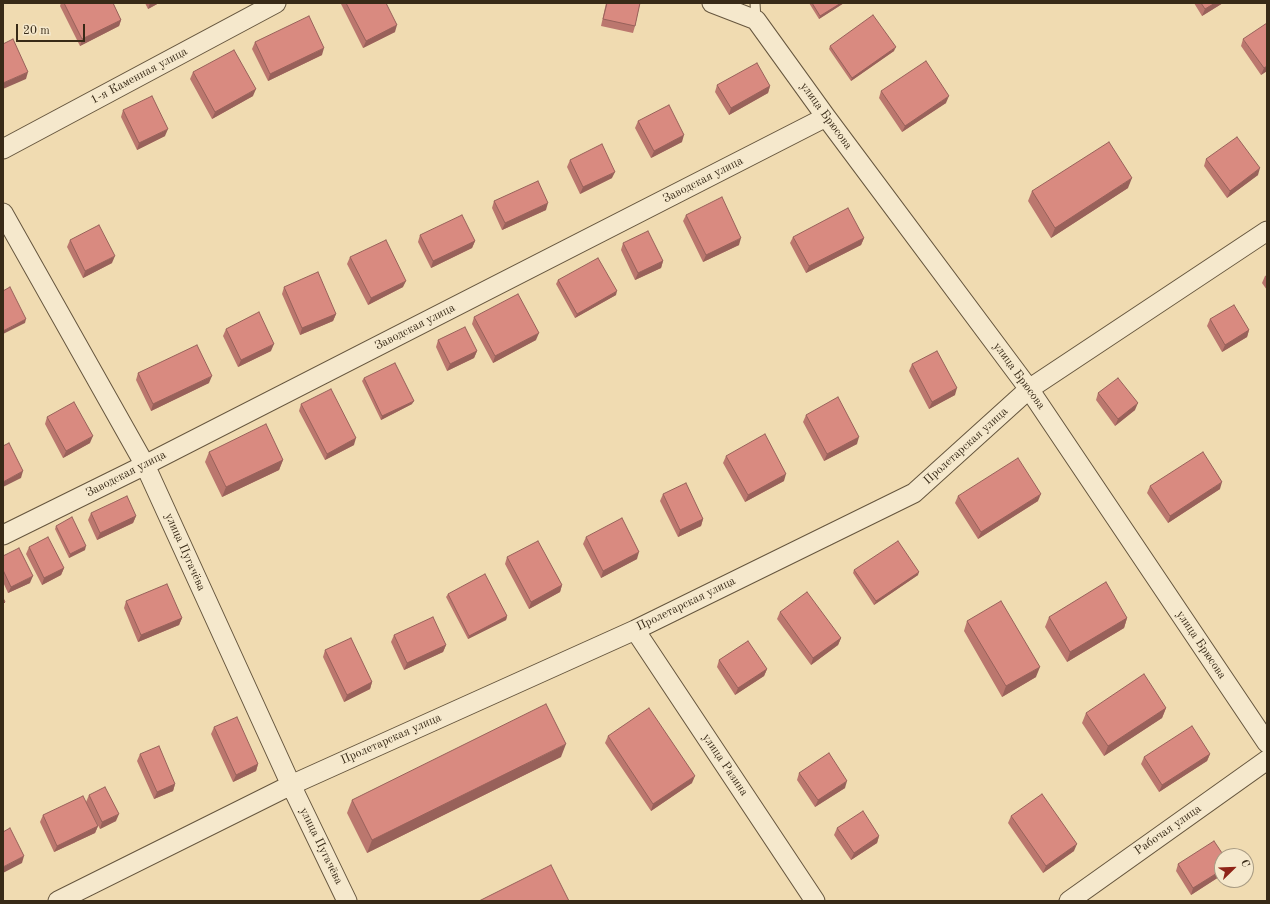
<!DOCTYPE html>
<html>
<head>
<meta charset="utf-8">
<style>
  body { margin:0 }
  #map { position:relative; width:1270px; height:904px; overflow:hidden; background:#f0dbb1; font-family:"Old Standard TT",serif }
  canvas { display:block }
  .frame { position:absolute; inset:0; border:4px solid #382a17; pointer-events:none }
  .north { position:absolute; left:1214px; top:848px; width:40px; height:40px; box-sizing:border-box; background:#f5e8cc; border:1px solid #a99c84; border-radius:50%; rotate:67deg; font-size:11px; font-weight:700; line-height:16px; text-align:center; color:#382a17 }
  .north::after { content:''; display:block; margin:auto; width:14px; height:18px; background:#8f2418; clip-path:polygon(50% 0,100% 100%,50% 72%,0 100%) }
  .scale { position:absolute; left:16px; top:24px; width:69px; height:18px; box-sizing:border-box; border:2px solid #382a17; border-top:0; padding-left:5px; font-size:12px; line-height:14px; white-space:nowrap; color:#382a17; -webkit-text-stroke:3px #f5e8cc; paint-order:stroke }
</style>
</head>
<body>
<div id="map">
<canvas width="1270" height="904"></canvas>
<div class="frame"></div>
<div class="north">С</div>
<div class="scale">20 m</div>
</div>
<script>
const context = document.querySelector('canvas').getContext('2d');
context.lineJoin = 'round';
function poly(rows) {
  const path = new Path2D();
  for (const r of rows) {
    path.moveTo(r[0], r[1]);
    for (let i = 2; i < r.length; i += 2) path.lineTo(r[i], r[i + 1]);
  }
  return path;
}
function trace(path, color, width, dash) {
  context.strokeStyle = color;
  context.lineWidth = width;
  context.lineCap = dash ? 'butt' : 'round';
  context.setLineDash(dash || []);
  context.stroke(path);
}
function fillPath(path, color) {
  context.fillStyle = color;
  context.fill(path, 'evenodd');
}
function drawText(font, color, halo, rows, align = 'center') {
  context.font = font + ' "Old Standard TT",serif';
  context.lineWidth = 3;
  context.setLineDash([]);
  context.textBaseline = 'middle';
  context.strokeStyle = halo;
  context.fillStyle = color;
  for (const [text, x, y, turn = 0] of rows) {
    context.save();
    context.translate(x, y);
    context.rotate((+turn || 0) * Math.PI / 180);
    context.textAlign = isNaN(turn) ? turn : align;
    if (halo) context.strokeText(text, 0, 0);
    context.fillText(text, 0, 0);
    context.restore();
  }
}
const lane = poly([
  [755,3,756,20]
]);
const street = poly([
  [712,3,756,20,826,117,1029,389,1267,743],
  [3,149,276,3],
  [3,213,145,465,291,785,347,901],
  [3,535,145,465,826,117],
  [635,630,815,901],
  [58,901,291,785,635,630,914,493,1029,389,1267,231],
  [1069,901,1267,760]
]);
trace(lane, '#66563e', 11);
trace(street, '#66563e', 21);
trace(lane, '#f5e8cc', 9);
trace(street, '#f5e8cc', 19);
fillPath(poly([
  [61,3,113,3,121,20,119,26,80,46,60,6],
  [145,3,159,3,148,9],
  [341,3,386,3,395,32,363,48,341,4],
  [606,3,640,3,635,26,633,33,601,26],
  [809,3,844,3,819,19],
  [1194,3,1223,3,1202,16],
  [1243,39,1267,71,1261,75,1241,46],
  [255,42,322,55,268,81,252,49],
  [830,46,894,51,851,81,829,49],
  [193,72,253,96,212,119,190,79],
  [717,85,770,86,768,93,729,115,715,92],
  [881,91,946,103,902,132,879,98],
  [123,110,165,136,137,150,121,117],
  [638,121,682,142,651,158,635,128],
  [1206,159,1258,175,1227,198,1204,166],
  [570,160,612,178,580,194,567,167],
  [1128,188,1051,238,1028,201,1032,191],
  [494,201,546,210,502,230,492,208],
  [686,215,739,245,703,262,683,221],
  [420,235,475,241,472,248,431,268,418,242],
  [793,237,864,238,861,245,806,273,790,243],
  [70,240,112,263,83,278,67,247],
  [623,243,663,261,661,268,635,280,621,250],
  [350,257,403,287,368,305,347,264],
  [1267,275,1267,290,1262,283,1265,276],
  [558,280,616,295,575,318,556,284],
  [284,287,336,314,333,321,300,335,282,294],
  [474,317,536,340,493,363,472,324],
  [1210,319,1249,330,1247,337,1222,352,1207,326],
  [226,329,271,351,238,367,223,336],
  [438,340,477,351,474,358,447,371,436,347],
  [912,364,955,395,929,409,909,371],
  [138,373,209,383,151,411,136,380],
  [364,378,412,404,381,420,362,381],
  [1098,393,1135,410,1115,426,1096,400],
  [301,404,354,445,325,460,299,411],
  [806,415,857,444,824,461,803,422],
  [47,417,90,443,63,458,45,424],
  [209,452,283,460,279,470,222,497,205,462],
  [726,456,784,481,745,502,723,463],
  [1150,486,1220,489,1168,523,1147,493],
  [663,494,703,519,701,526,678,537,660,501],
  [958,496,1038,501,978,539,955,503],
  [91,513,136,516,133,523,97,540,88,520],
  [56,526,85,550,69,558,55,529],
  [586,537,637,559,601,578,583,544],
  [29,547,64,568,61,575,42,585,26,554],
  [3,556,30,583,8,593,3,582],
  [507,557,562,585,560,592,529,609,505,564],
  [854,570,918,575,874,605,853,573],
  [448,594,507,616,506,620,468,639,446,597],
  [126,601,182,618,179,625,138,642,124,608],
  [780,612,841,638,838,645,811,665,777,619],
  [1049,617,1127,618,1124,628,1067,662,1045,627],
  [967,621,1036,677,1002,697,964,631],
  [394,635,446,645,443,652,404,670,391,642],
  [325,650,372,682,370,689,344,702,323,657],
  [719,660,767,669,764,676,735,695,717,667],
  [1166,708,1162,718,1104,756,1082,723,1086,713],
  [214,727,258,764,256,771,233,782,211,734],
  [608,736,692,783,651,811,605,743],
  [140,754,175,784,173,791,154,799,137,761],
  [1210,754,1207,761,1159,792,1141,764,1144,757],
  [561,757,367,853,347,813,352,800],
  [799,773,845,788,815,807,797,780],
  [89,795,116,821,100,829,90,810,98,826,95,833,54,852,40,822,43,815,86,802],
  [1011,816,1074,851,1043,873,1008,823],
  [837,828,879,836,877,843,851,860,834,835],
  [1222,856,1222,875,1191,895,1176,871,1178,864]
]), '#bb776e');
fillPath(poly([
  [150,3,159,3,148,9],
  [841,3,844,3,819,19,820,16],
  [1215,3,1223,3,1202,16,1205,9],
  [121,20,119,26,80,46,82,39],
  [397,25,395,32,363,48,366,41],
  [896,47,894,51,851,81,852,78],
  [324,48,322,55,268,81,270,74],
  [1267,66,1267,71,1261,75,1264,68],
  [28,72,26,79,3,89,3,83],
  [770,86,768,93,729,115,731,108],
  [256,89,253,96,212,119,215,112],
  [949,96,946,103,902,132,905,126],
  [168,129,165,136,137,150,139,143],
  [684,135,682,142,651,158,654,151],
  [1260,168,1258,175,1227,198,1230,191],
  [615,172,612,178,580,194,583,187],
  [1132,178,1128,188,1051,238,1055,228],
  [548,203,546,210,502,230,505,223],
  [741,238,739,245,703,262,706,255],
  [864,238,861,245,806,273,809,266],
  [475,241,472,248,431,268,433,261],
  [115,256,112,263,83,278,85,271],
  [663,261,661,268,635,280,638,273],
  [406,281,403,287,368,305,371,298],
  [617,291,616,295,575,318,577,314],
  [336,314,333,321,300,335,302,328],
  [26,319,25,323,3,334,3,331],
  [1249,330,1247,337,1222,352,1225,345],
  [539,333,536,340,493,363,495,356],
  [274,344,271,351,238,367,241,360],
  [477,351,474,358,447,371,450,364],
  [212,376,209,383,151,411,153,404],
  [957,388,955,395,929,409,932,402],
  [414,401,412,404,381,420,382,416],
  [1138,403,1135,410,1115,426,1118,419],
  [93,436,90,443,63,458,66,451],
  [859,437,857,444,824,461,827,454],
  [356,438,354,445,325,460,327,454],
  [283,460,279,470,222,497,226,487],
  [23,471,21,478,3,487,3,482],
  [786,474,784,481,745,502,748,495],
  [1222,482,1220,489,1168,523,1170,516],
  [1041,494,1038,501,978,539,981,532],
  [136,516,133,523,97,540,100,533],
  [703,519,701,526,678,537,680,530],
  [86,546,85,550,69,558,70,554],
  [639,552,637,559,601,578,603,571],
  [64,568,61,575,42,585,44,578],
  [919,572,918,575,874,605,876,601],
  [33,576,30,583,8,593,11,587],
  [562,585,560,592,529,609,531,602],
  [507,616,506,620,468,639,469,636],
  [182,618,179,625,138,642,141,635],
  [1127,618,1124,628,1067,662,1070,652],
  [841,638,838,645,811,665,813,658],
  [446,645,443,652,404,670,407,663],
  [1040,667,1036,677,1002,697,1006,686],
  [767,669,764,676,735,695,738,688],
  [372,682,370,689,344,702,347,695],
  [1166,708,1162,718,1104,756,1108,746],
  [566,744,561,757,367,853,372,840],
  [1210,754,1207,761,1159,792,1162,785],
  [258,764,256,771,233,782,236,775],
  [695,776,692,783,651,811,653,804],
  [847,781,845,788,815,807,818,800],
  [175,784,173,791,154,799,157,792],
  [119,814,116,821,100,829,102,822],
  [98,826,95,833,54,852,57,846],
  [879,836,877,843,851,860,854,853],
  [1077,844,1074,851,1043,873,1046,866],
  [24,856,22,863,3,873,3,867],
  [1222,870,1222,875,1191,895,1193,888]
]), '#98615a');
const building = poly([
  [64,3,113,3,121,20,82,39,64,3],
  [346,3,386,3,397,25,366,41,346,3],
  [607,3,640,3,635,26,603,19,607,3],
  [812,3,841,3,820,16,812,3],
  [1201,3,1215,3,1205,9,1201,3],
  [873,15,896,47,852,78,830,46,873,15],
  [309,16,324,48,270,74,255,42,309,16],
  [1267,23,1267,66,1264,68,1243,39,1267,23],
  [13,39,28,72,3,83,3,44,13,39],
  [234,50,256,89,215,112,193,72,234,50],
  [926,61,949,96,905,126,881,91,926,61],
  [757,63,770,86,731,108,717,85,757,63],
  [152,96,168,129,139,143,123,110,152,96],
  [669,105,684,135,654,151,638,121,669,105],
  [1237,137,1260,168,1230,191,1206,159,1237,137],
  [1109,142,1132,178,1055,228,1032,191,1109,142],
  [602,144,615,172,583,187,570,160,602,144],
  [538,181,548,203,505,223,494,201,538,181],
  [722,197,741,238,706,255,686,215,722,197],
  [848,208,864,238,809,266,793,237,848,208],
  [462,215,475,241,433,261,420,235,462,215],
  [99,225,115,256,85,271,70,240,99,225],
  [648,231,663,261,638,273,623,243,648,231],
  [386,240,406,281,371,298,350,257,386,240],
  [598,258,617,291,577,314,558,280,598,258],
  [318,272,336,314,302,328,284,287,318,272],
  [10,287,26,319,3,331,3,291,10,287],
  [518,294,539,333,495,356,474,317,518,294],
  [1234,305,1249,330,1225,345,1210,319,1234,305],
  [259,312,274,344,241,360,226,329,259,312],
  [465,327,477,351,450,364,438,340,465,327],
  [197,345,212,376,153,404,138,373,197,345],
  [937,351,957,388,932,402,912,364,937,351],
  [395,363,414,401,382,416,364,378,395,363],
  [1118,378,1138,403,1118,419,1098,393,1118,378],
  [331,389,356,438,327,454,301,404,331,389],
  [838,397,859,437,827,454,806,415,838,397],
  [74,402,93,436,66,451,47,417,74,402],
  [266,424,283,460,226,487,209,452,266,424],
  [765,434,786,474,748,495,726,456,765,434],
  [9,443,23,471,3,482,3,446,9,443],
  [1203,452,1222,482,1170,516,1150,486,1203,452],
  [1018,458,1041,494,981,532,958,496,1018,458],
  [686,483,703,519,680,530,663,494,686,483],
  [127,496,136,516,100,533,91,513,127,496],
  [72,517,86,546,70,554,56,526,72,517],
  [622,518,639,552,603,571,586,537,622,518],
  [48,537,64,568,44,578,29,547,48,537],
  [538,541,562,585,531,602,507,557,538,541],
  [898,541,919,572,876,601,854,570,898,541],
  [19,548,33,576,11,587,3,570,3,556,19,548],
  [485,574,507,616,469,636,448,594,485,574],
  [1106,582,1127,618,1070,652,1049,617,1106,582],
  [167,584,182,618,141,635,126,601,167,584],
  [807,592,841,638,813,658,780,612,807,592],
  [3,598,5,602,3,604,3,598],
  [1001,601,1040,667,1006,686,967,621,1001,601],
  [433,617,446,645,407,663,394,635,433,617],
  [351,638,372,682,347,695,325,650,351,638],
  [748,641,767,669,738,688,719,660,748,641],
  [1144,674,1166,708,1108,746,1086,713,1144,674],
  [546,704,566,744,372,840,352,800,546,704],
  [649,708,695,776,653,804,608,736,649,708],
  [237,717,258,764,236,775,214,727,237,717],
  [1192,726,1210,754,1162,785,1144,757,1192,726],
  [159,746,175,784,157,792,140,754,159,746],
  [829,753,847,781,818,800,799,773,829,753],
  [105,787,119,814,102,822,89,795,105,787],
  [1042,794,1077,844,1046,866,1011,816,1042,794],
  [83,796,98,826,57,846,43,815,83,796],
  [863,811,879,836,854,853,837,828,863,811],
  [10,828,24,856,3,867,3,832,10,828],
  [1214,841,1224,856,1222,856,1222,870,1193,888,1178,864,1214,841],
  [551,865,569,901,479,901,551,865]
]);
fillPath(building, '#d98a80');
trace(building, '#98615a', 1);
drawText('12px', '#382a17', '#f5e8cc', [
  ["1-я Каменная улица",139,76,-28],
  ["улица Брюсова",826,116,54],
  ["Заводская улица",703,180,-27],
  ["Заводская улица",415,327,-27],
  ["улица Брюсова",1019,376,54],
  ["Пролетарская улица",966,446,-42],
  ["Заводская улица",126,474,-27],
  ["улица Пугачёва",185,552,66],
  ["Пролетарская улица",686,604,-26],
  ["улица Брюсова",1201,645,56],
  ["Пролетарская улица",391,739,-24],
  ["улица Разина",725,765,56],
  ["Рабочая улица",1168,830,-35],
  ["улица Пугачёва",321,846,64]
]);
</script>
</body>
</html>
